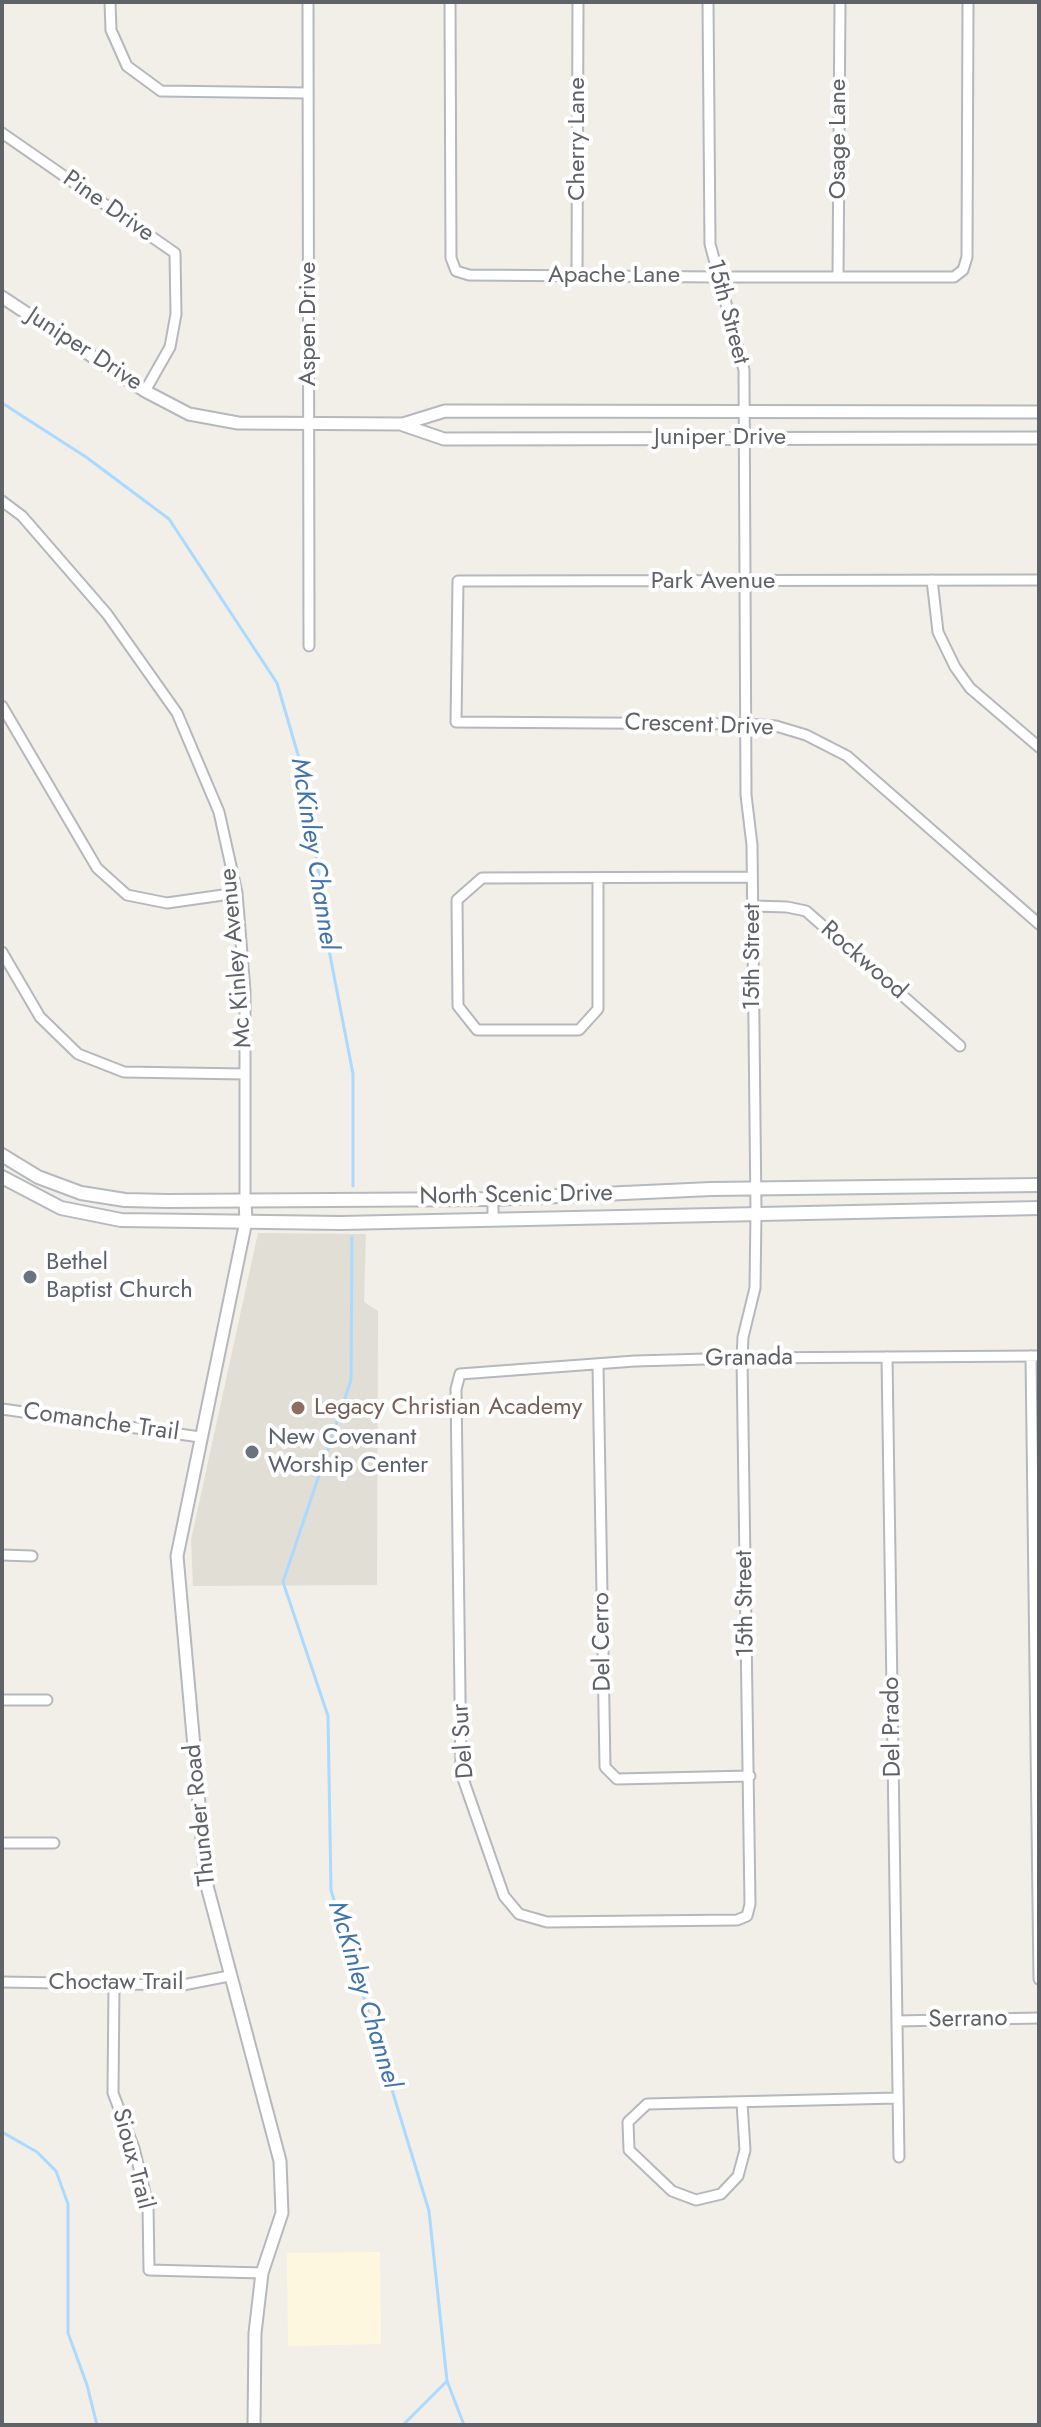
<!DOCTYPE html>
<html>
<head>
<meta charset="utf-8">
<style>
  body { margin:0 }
  #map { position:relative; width:1041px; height:2427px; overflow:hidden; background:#f1efe8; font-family:Jost,sans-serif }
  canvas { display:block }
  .frame { position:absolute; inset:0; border:4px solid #5f6368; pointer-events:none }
</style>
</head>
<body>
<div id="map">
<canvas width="1041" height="2427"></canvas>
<div class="frame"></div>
</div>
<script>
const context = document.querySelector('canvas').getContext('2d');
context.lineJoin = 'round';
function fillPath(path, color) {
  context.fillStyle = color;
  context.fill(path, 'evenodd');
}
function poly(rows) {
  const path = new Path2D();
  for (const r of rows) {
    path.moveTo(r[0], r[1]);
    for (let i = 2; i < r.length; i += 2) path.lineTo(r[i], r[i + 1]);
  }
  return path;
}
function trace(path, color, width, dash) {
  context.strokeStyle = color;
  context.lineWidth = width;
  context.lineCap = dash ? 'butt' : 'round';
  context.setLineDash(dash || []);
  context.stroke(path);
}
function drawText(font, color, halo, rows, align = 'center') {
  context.font = font + ' Jost,sans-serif';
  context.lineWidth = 8;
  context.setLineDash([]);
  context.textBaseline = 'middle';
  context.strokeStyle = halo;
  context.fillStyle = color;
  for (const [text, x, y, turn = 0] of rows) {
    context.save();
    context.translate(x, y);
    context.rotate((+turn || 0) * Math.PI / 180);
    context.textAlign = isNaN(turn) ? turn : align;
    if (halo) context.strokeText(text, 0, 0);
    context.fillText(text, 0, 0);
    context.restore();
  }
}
fillPath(poly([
  [380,2252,381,2344,288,2346,287,2253]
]), '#fef7e0');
fillPath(poly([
  [258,1233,366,1234,364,1302,378,1311,377,1585,193,1586,191,1540]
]), '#e1ded6');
trace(poly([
  [2,403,86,457,169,519,277,683,306,782,329,950,353,1074,353,1186],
  [352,1237,351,1380,283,1582,328,1716,331,1890,429,2211,447,2381,464,2425],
  [2,2132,37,2152,56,2171,68,2204,68,2333,87,2385,97,2425],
  [403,2425,447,2381]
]), '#aadaff', 3);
const minor = poly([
  [110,2,111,30,127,66,161,91,308,93],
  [308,2,309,646],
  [450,2,451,258,456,271,469,275,717,277,954,277,963,270,967,257,968,2],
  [708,2,710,244,744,370,746,795,752,845,756,1212,755,1288,743,1337,742,1358,750,1904,747,1916,737,1920,547,1922,519,1914,504,1896,461,1773,456,1389,460,1374,635,1361,742,1358,1039,1356],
  [2,133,175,253,176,314,170,347,145,391],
  [577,276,578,2],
  [838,277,840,2],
  [2,501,22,516,107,614,177,713,219,812,237,893,245,991,245,1201],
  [932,580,938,632,955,667,970,688,1039,747],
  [1039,580,458,581,456,722,745,724,776,726,806,735,847,756,1039,924],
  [2,706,97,868,127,895,167,903,237,893],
  [598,878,598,1009,579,1030,477,1030,458,1006,457,900,482,878,752,877],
  [753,906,787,907,806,911,960,1046],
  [2,952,40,1017,78,1054,124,1072,245,1074],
  [493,1217,493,1199],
  [1031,1356,1039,1979],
  [887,1357,899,2157],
  [598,1366,605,1767,617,1779,750,1776],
  [2,1409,200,1437],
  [2,1555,32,1556],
  [2,1700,47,1700],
  [2,1843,54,1843],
  [2,1982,183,1985,229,1976],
  [114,1984,113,2093,134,2148,148,2205,149,2270,262,2273],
  [897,2021,1039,2018],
  [742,2103,745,2150,738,2176,721,2194,696,2200,672,2191,629,2150,628,2122,647,2104,897,2098]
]);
const tertiary = poly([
  [2,297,145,391,189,414,238,423,403,424,445,411,1039,412],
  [403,425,444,439,1039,438],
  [245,1201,246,1221,177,1556,206,1882,280,2161,282,2213,262,2273,255,2333,254,2425]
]);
const secondary = poly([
  [2,1155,38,1177,81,1193,125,1200,167,1201,493,1199,711,1189,1039,1185],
  [2,1177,61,1208,121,1220,341,1223,1039,1208]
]);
trace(minor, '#b5b8bc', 13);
trace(tertiary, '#b5b8bc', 15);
trace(secondary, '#b6babf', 16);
trace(minor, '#fff', 9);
trace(tertiary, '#fff', 11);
trace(secondary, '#fff', 12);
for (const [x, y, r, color] of [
  [30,1277,8,"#6b7280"],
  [298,1408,8,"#8d6e63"],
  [252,1452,8,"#6b7280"]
]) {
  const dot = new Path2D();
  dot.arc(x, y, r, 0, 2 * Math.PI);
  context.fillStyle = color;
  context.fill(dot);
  trace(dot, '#fff', 3);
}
drawText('24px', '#5f6368', '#fff', [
  ["Cherry Lane",578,139,-90],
  ["Osage Lane",839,139,-90],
  ["Pine Drive",108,207,35],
  ["Apache Lane",614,276],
  ["15th Street",727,312,75],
  ["Aspen Drive",309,324,-90],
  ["Juniper Drive",84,350,33],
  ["Juniper Drive",720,438],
  ["Park Avenue",713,582],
  ["Crescent Drive",699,726,2],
  ["15th Street",753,957,-90],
  ["Mc Kinley Avenue",237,958,-95],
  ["Rockwood",863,961,41],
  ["North Scenic Drive",516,1196,-1],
  ["Granada",749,1359,-1],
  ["Comanche Trail",101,1423,8],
  ["15th Street",746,1604,-91],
  ["Del Cerro",603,1642,-91],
  ["Del Prado",893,1727,-91],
  ["Del Sur",464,1741,-94],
  ["Thunder Road",201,1815,-96],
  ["Choctaw Trail",116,1983],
  ["Serrano",968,2020,-1],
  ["Sioux Trail",132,2159,75]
]);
drawText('24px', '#5b616d', '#fff', [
  ["Bethel",46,1263],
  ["Baptist Church",46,1291],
  ["New Covenant",268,1438],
  ["Worship Center",268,1466]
], 'left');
drawText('24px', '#785e54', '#fff', [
  ["Legacy Christian Academy",314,1408]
], 'left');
drawText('italic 26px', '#4174aa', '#fff', [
  ["McKinley Channel",313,854,81],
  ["McKinley Channel",363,1995,73]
]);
</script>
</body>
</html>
